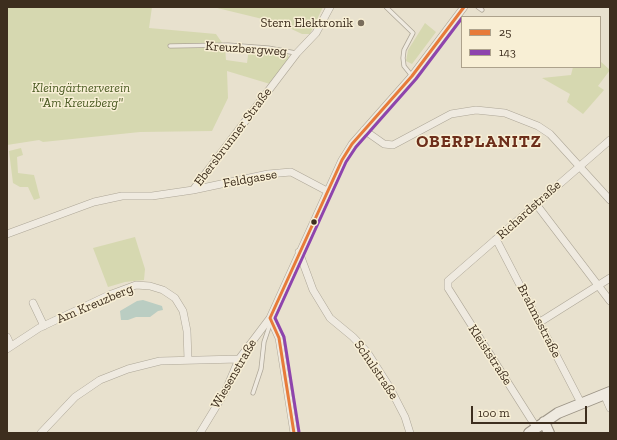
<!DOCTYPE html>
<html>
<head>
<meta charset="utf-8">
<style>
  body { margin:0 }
  #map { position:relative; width:617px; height:440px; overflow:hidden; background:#e8e1ce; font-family:"Zilla Slab",serif }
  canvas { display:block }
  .frame { position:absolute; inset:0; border:8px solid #3d2e1e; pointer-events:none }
  .legend { position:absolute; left:461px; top:16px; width:140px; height:52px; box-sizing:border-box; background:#f8efd5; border:1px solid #ada28c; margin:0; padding:5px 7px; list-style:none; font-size:12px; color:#3d2e1e }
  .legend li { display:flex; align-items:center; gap:8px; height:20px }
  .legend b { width:20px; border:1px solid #ada28c }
  .scale { position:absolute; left:471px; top:406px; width:116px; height:18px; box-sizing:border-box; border:2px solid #3d2e1e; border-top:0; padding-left:5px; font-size:12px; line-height:14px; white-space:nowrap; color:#3d2e1e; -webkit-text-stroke:3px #f8efd5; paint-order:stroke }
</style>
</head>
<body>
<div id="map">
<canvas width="617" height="440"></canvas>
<div class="frame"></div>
<ul class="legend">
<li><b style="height:5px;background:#e77b3a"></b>25</li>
<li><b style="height:5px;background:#8e44ad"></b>143</li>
</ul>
<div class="scale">100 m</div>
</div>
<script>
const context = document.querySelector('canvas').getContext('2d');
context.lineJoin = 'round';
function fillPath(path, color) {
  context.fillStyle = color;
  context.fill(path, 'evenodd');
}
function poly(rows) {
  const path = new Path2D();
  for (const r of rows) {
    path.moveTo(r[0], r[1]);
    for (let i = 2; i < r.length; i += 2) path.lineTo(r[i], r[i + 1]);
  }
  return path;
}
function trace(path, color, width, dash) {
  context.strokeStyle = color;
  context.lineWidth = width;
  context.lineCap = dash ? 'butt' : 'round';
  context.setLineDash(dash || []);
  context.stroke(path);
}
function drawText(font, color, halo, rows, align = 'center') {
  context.font = font + ' "Zilla Slab",serif';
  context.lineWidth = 3;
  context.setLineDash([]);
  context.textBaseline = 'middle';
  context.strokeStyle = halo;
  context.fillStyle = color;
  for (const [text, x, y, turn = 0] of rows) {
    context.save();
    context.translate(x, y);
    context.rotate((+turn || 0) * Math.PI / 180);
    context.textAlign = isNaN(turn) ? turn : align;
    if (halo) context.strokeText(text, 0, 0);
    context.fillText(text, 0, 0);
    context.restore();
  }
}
fillPath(poly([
  [7,7,152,7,149,28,216,34,225,47,226,60,247,63,249,48,287,54,290,59,270,84,227,71,228,98,212,131,140,132,43,142,39,140,7,145],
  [213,7,323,7,310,34,302,34,279,23],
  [425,23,436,32,412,64,406,61,408,50],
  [600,61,610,70,598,86,604,90,583,114,567,102,570,94,542,78,571,75,573,67,600,67],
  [21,148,23,155,17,157,18,173,34,175,40,198,34,200,28,187,20,187,13,183,9,151],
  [135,237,145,269,144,280,125,282,108,287,93,248]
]), '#d6d8b0');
fillPath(poly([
  [143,300,162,306,163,310,158,311,150,317,136,317,128,320,121,320,120,311,137,301]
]), '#bacdc2');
const lane = poly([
  [386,7,413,33,404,50,403,58,404,66,412,76],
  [478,7,482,10],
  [170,46,228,45,268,48,296,53],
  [253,393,261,369,264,342,271,321]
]);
const street = poly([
  [364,130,384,144,393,145,451,114,476,110,505,113,538,126,550,134,610,200],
  [193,190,268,174,291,172,327,191],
  [536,204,610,301],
  [7,234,94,202,122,196,152,196,193,190,297,53,316,33,330,7],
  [496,239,581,403],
  [299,252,313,290,330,318,353,337,367,352,390,388,405,417,410,433],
  [33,303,44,326],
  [540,322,610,278],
  [7,337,11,346],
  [7,349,39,328,109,295,136,285,150,286,163,290,175,298,183,311,187,331,188,360],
  [604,394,610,408],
  [536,427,448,288,448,281,610,140],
  [41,433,75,397,100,380,128,369,160,361,239,359],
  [200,433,225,392,239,359,270,318],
  [294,433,279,338,270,318,342,160,352,144,412,76,464,7]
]);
const secondary = poly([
  [544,422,549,433],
  [529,433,558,413,610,392]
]);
trace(lane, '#ada697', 5);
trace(street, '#ada697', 8);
trace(secondary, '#9d9587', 12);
trace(lane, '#efeae0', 3.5);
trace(street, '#efeae0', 7);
trace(secondary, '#efeae0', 10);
trace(poly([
  [294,433,279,338,270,318,342,160,352,144,412,76,464,7]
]), '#e77b3a', 3);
trace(poly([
  [299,432,284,337,275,318,346,162,356,147,416,79,462,18]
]), '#8e44ad', 3);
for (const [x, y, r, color] of [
  [361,23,4,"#796d5c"],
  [314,222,3.5,"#3d2e1e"]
]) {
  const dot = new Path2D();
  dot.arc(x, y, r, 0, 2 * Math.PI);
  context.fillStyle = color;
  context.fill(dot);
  trace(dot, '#f8efd5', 1.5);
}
drawText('13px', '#3d2e1e', '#f8efd5', [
  ["Stern Elektronik",353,23]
], 'right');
drawText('13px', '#3d2e1e', '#f8efd5', [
  ["Kreuzbergweg",246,49,4],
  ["Ebersbrunner Straße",233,137,-53],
  ["Feldgasse",250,179,-10],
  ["Richardstraße",529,210,-42],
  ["Am Kreuzberg",95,304,-23],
  ["Brahmsstraße",539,321,63],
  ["Kleiststraße",490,355,57],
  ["Schulstraße",376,370,56],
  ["Wiesenstraße",234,374,-60]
]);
drawText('italic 13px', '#4b5b23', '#f8efd5', [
  ["Kleingärtnerverein",81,88],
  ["\"Am Kreuzberg\"",81,103]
]);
context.letterSpacing = '1px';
drawText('bold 17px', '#6d2e1a', '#f8efd5', [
  ["OBERPLANITZ",479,142]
]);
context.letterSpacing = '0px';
</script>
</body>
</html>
